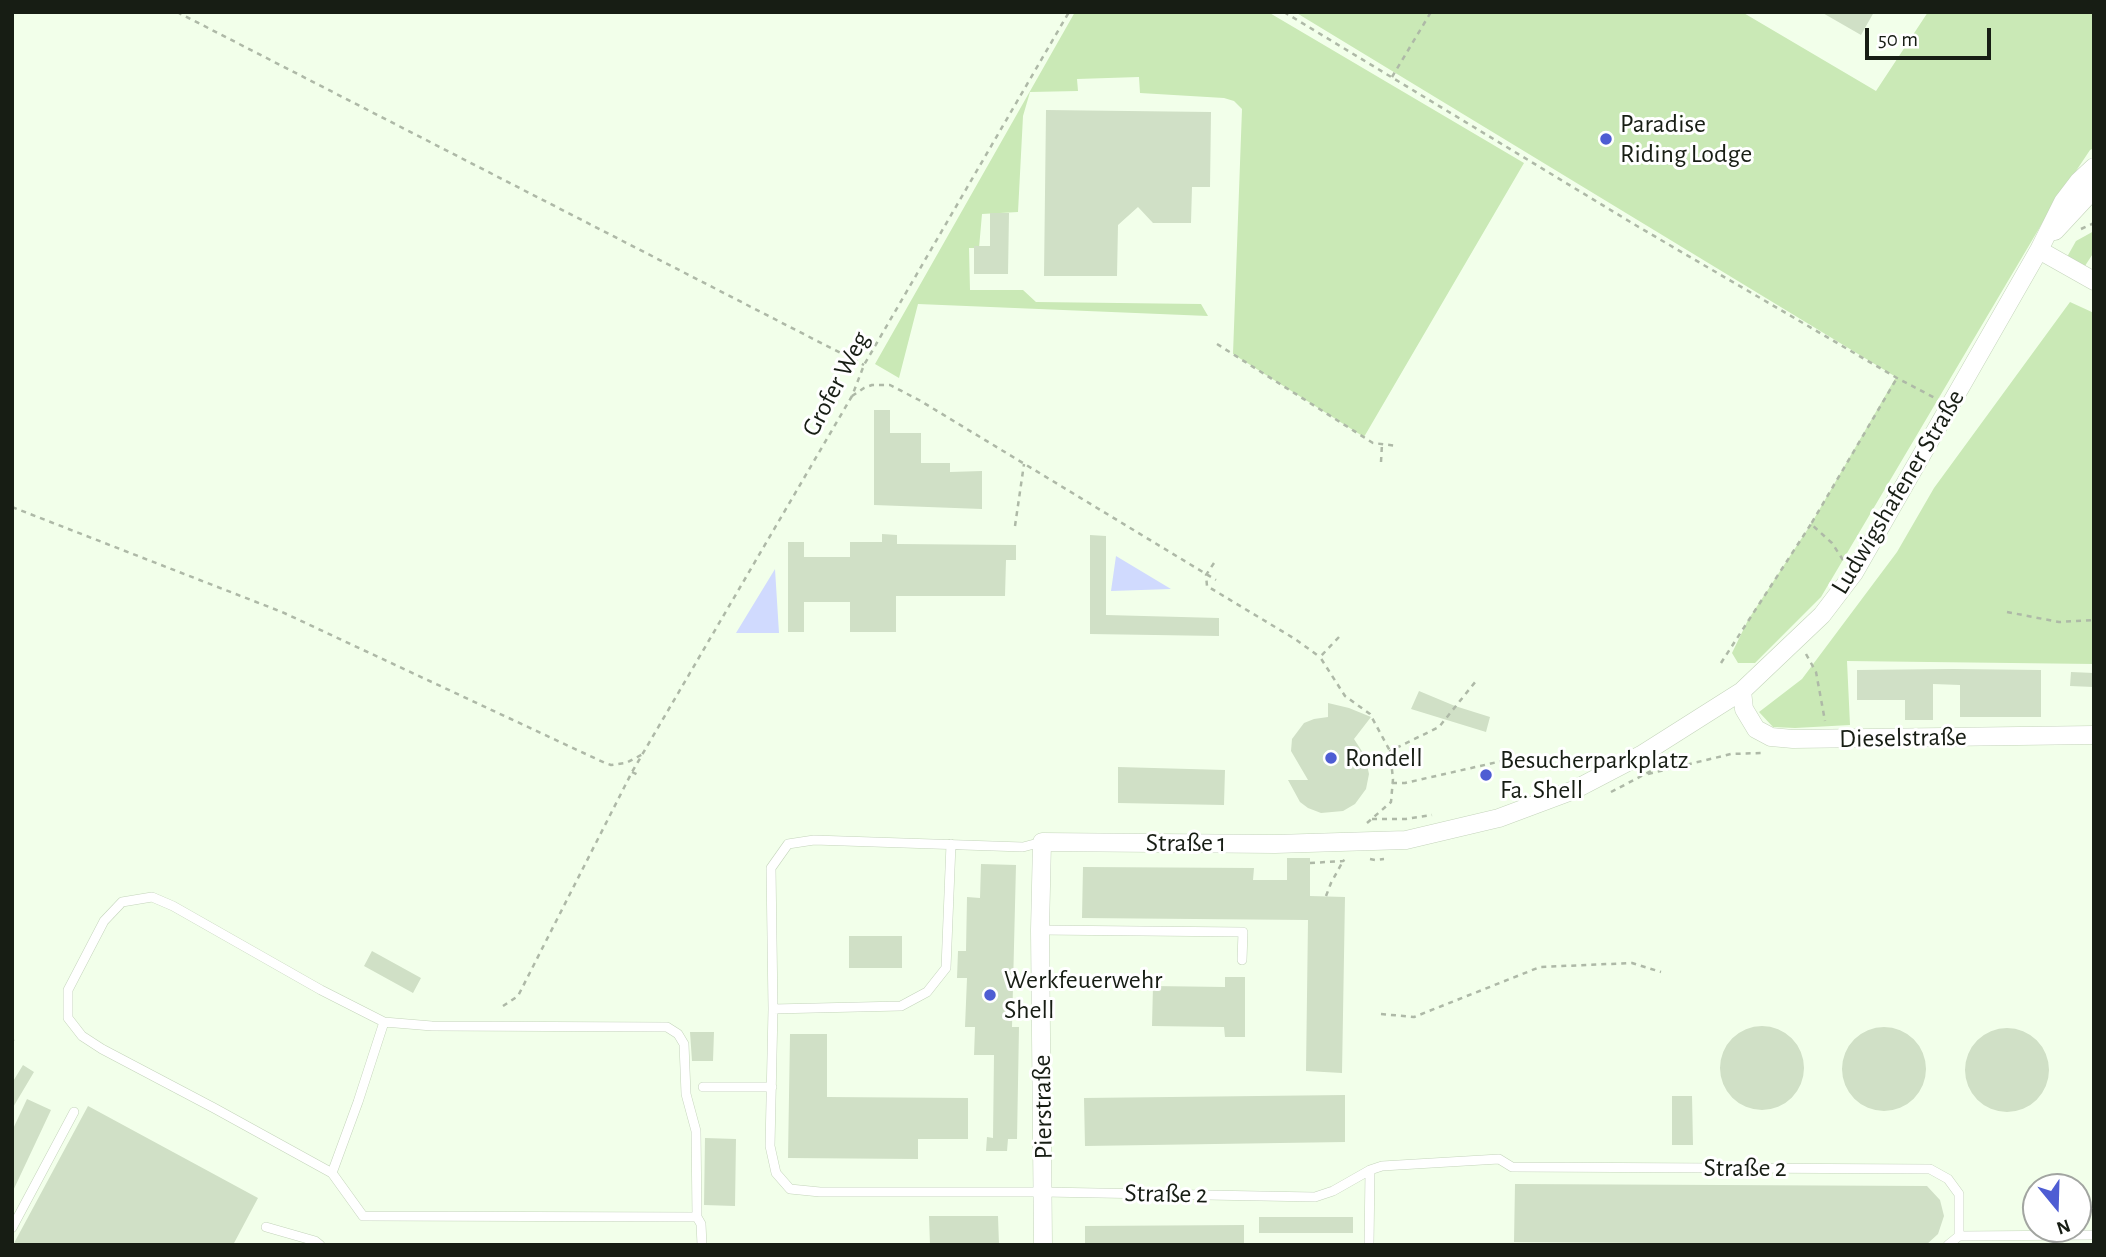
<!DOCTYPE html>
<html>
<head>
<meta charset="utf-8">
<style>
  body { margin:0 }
  #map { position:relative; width:2106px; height:1257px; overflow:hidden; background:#f2ffea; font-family:"Alegreya Sans",sans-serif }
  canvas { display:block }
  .frame { position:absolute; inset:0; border:14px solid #171d14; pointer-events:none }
  .north { position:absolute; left:2022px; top:1173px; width:70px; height:70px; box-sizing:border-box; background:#fff; border:2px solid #a2a5a1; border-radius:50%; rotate:161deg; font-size:19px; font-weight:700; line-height:28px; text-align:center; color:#171d14 }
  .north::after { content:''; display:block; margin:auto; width:24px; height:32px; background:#4e5dd3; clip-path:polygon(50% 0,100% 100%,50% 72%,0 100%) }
  .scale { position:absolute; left:1865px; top:28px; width:126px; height:32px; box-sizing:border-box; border:4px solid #171d14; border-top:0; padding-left:9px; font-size:21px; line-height:24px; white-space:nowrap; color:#171d14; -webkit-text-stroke:5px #fff; paint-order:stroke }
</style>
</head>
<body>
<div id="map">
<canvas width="2106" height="1257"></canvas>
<div class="frame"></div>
<div class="north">N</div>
<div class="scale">50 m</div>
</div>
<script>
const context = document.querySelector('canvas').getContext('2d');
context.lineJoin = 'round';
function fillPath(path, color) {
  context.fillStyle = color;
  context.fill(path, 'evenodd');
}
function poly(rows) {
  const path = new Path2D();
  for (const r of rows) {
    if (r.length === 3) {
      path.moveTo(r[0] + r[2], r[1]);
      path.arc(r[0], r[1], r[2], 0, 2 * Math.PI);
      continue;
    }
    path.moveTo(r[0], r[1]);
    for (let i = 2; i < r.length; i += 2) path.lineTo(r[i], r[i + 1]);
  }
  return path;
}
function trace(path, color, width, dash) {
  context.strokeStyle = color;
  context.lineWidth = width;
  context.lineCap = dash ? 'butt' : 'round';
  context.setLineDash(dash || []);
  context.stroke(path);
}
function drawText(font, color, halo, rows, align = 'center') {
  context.font = font + ' "Alegreya Sans",sans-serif';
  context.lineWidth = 6;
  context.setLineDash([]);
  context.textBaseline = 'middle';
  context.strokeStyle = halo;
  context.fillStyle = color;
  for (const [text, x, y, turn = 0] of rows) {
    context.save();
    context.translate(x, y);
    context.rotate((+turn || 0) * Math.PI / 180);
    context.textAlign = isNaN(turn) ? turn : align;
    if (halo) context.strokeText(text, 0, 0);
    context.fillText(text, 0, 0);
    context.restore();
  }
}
fillPath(poly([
  [1075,12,1268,12,1524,163,1364,437,1233,354,1242,109,1234,101,1224,98,1140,93,1139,77,1077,79,1078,91,1030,92,1023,116,1018,212,982,214,979,248,969,248,970,290,1023,290,1036,302,1201,304,1208,316,918,304,899,378,875,364],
  [1295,12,1742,12,1876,91,1928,12,2094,12,2094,148,2090,150,2050,210,1821,597,1755,663,1738,663,1732,653,1748,620,1811,524,1896,377],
  [2094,231,2094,252,2083,269,2067,257,2076,241],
  [2070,302,2094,313,2094,664,1847,661,1850,725,1795,728,1773,727,1759,712,1802,679,1897,552,1934,488]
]), '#cae9b6');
fillPath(poly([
  [1116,556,1171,589,1111,591],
  [775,569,779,633,736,633]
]), '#d0dafe');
fillPath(poly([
  [1821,12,1874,12,1861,35],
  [1046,110,1211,112,1210,187,1192,187,1191,223,1153,223,1138,207,1118,225,1117,276,1044,276],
  [990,213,1009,213,1008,274,974,274,974,246,990,246],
  [874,410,890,410,890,433,921,433,921,463,950,463,950,472,982,471,982,509,874,505],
  [882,534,897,535,897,544,1016,545,1016,560,1006,560,1005,596,896,596,896,632,850,632,850,602,804,602,804,632,788,632,788,542,804,542,804,557,850,557,850,542,882,542],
  [1090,535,1106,536,1106,615,1219,618,1219,636,1090,634],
  [1953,669,2041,670,2041,717,1960,717,1960,685,1933,684,1933,720,1905,720,1905,700,1857,700,1857,670],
  [2071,672,2094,673,2094,687,2070,686],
  [1419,691,1455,706,1490,717,1486,732,1411,709],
  [1328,703,1349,708,1371,717,1354,739,1365,756,1369,774,1366,789,1355,804,1343,811,1321,813,1308,808,1300,802,1288,780,1308,780,1291,751,1292,739,1304,723,1314,719,1328,717],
  [1118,767,1225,770,1224,805,1118,803],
  [1287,858,1310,858,1310,896,1345,897,1342,1073,1306,1071,1308,920,1082,918,1083,867,1254,868,1253,880,1287,880],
  [981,864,1016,865,1012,1027,1019,1027,1017,1139,1008,1139,1007,1151,986,1151,987,1137,993,1138,994,1055,974,1055,975,1027,965,1027,967,978,957,978,958,951,966,951,967,897,980,898],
  [849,936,902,936,902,968,849,968],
  [372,951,421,978,413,993,364,966],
  [1225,977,1245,977,1245,1037,1225,1037,1224,1027,1152,1026,1153,986,1225,987],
  [1762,1068,42],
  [1884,1069,42],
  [2007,1070,42],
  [690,1032,714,1032,713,1061,692,1061],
  [790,1034,827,1034,827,1097,968,1098,968,1139,918,1139,918,1159,788,1158],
  [23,1065,34,1072,12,1109,12,1083],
  [1345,1095,1345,1142,1085,1146,1084,1098],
  [1672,1096,1692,1096,1693,1145,1672,1145],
  [27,1099,51,1110,12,1193,12,1131],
  [88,1106,258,1198,233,1245,13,1245],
  [705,1138,736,1139,735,1206,704,1205],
  [1515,1184,1927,1186,1940,1200,1944,1216,1938,1234,1926,1245,1514,1242],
  [929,1216,998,1216,999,1245,930,1245],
  [1259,1217,1353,1217,1353,1233,1259,1233],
  [1244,1225,1244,1245,1085,1245,1085,1226]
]), '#d0e0c6');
const service = poly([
  [1042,842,1023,847,814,840,788,844,771,868,773,1009,770,1146,776,1173,790,1189,820,1192,1044,1192,1315,1197,1333,1191,1370,1170,1382,1166,1499,1159,1512,1167,1930,1169,1948,1179,1959,1194,1959,1236,2094,1235],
  [152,897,173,906,321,990,384,1022,358,1102,332,1173,214,1108,102,1049,82,1036,68,1018,68,990,104,921,122,902,152,897],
  [1040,930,1243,932,1242,960],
  [773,1009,901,1006,927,992,946,968,951,844],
  [384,1022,432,1026,667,1027,678,1034,684,1044,686,1094,696,1131,697,1217],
  [703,1087,772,1087],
  [332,1173,363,1216,697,1217,701,1224,702,1245],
  [266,1227,315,1241,320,1245],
  [12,1228,74,1112],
  [1369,1245,1370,1170],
  [1948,1245,1959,1236]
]);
const minor = poly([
  [2055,231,2094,189],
  [2039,250,2094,281],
  [1742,691,1744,709,1756,729,1771,737,1793,739,2094,735],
  [1043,1245,1040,930,1042,842,1275,844,1406,840,1499,818,1574,790,1641,755,1742,691,1822,615,1854,573,2039,250,2063,202,2079,181,2094,167]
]);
trace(service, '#c4d4bb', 10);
trace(minor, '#c4d4bb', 19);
trace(poly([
  [177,12,864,365],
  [1284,12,1637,226,1897,378,1935,398],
  [1392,77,1431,12],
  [2081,229,2094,223],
  [1217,344,1373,443,1398,446],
  [852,396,864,388,872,385,890,385,919,400,1216,580],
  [1381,462,1382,444],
  [12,507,282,612,605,763,611,765,626,763,643,754],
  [1015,526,1024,464],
  [1843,560,1832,543,1811,524,1897,378],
  [1214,563,1206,575,1207,586,1295,639,1320,657],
  [2007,612,2059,622,2094,620],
  [1339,637,1320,657,1345,696,1370,714,1390,751],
  [1806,654,1816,672,1825,721],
  [1721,663,1811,524],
  [632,772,640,776],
  [1648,774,1731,754,1762,753],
  [1392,783,1405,783,1502,761],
  [1611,792,1651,771],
  [1372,819,1406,819,1432,815],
  [1367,823,1391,802,1393,779,1390,751,1439,727,1476,681],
  [1370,859,1375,860,1384,859],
  [1310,863,1343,861,1346,859],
  [1326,896,1331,883,1343,861],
  [503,1006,518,996,632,772,852,396,864,365,1069,12],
  [1381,1014,1414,1017,1540,967,1632,963,1661,972],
  [12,1040,14,1041]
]), '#aeb9a7', 2.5, [5, 5]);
trace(service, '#fff', 9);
trace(minor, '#fff', 18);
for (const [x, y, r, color] of [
  [1606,139,7,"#4e5dd3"],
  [1331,758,7,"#4e5dd3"],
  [1486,775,7,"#4e5dd3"],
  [990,995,7,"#4e5dd3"]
]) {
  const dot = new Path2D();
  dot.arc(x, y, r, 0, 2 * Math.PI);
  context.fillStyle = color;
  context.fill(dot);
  trace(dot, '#fff', 2.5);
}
drawText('26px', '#171d14', '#fff', [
  ["Paradise",1620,124],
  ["Riding Lodge",1620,154],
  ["Rondell",1345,758],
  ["Besucherparkplatz",1500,760],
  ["Fa. Shell",1500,790],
  ["Werkfeuerwehr",1004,980],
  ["Shell",1004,1010]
], 'left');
drawText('26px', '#171d14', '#fff', [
  ["Grofer Weg",836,384,-62],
  ["Ludwigshafener Straße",1898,492,-59],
  ["Dieselstraße",1903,738,-1],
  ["Straße 1",1186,843],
  ["Pierstraße",1043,1107,-91],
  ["Straße 2",1745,1168],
  ["Straße 2",1166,1194,1]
]);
</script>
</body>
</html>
